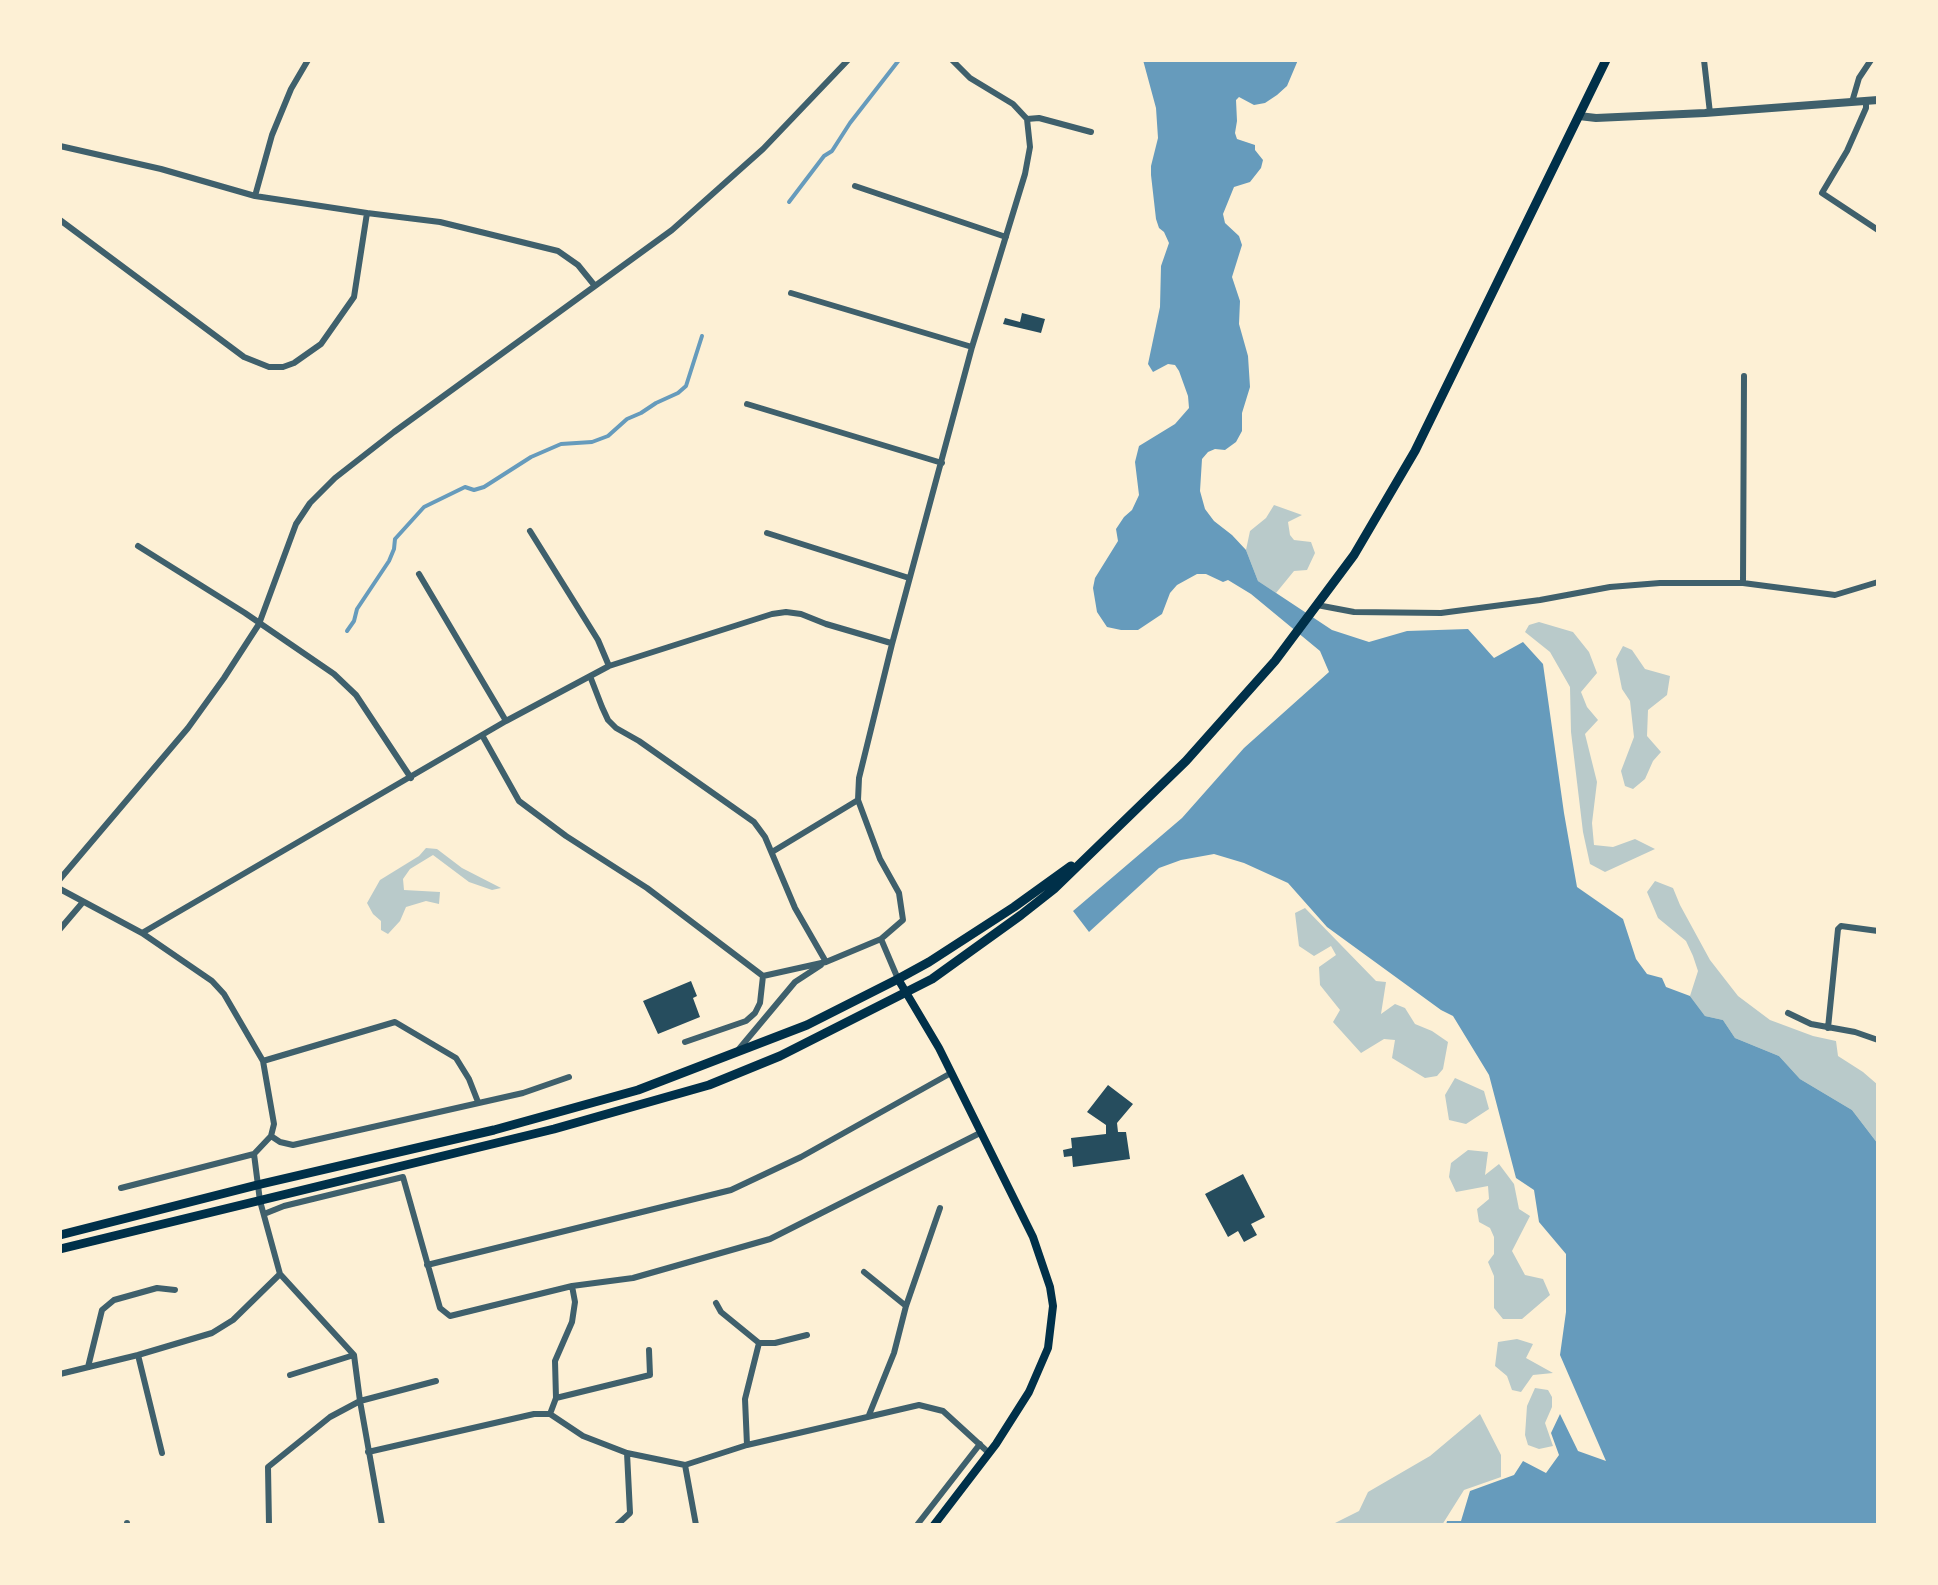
<!DOCTYPE html>
<html>
<head>
<meta charset="utf-8">
<style>
  body { margin:0 }
  #map { position:relative; width:1938px; height:1585px; overflow:hidden; background:#fdf0d5; font-family:Overpass,sans-serif }
  canvas { display:block }
  .frame { position:absolute; inset:0; border:62px solid #fdf0d5; pointer-events:none }
</style>
</head>
<body>
<div id="map">
<canvas width="1938" height="1585"></canvas>
<div class="frame"></div>
</div>
<script>
const context = document.querySelector('canvas').getContext('2d');
context.lineJoin = 'round';
function fillPath(path, color) {
  context.fillStyle = color;
  context.fill(path, 'evenodd');
}
function poly(rows) {
  const path = new Path2D();
  for (const r of rows) {
    path.moveTo(r[0], r[1]);
    for (let i = 2; i < r.length; i += 2) path.lineTo(r[i], r[i + 1]);
  }
  return path;
}
function trace(path, color, width, dash) {
  context.strokeStyle = color;
  context.lineWidth = width;
  context.lineCap = dash ? 'butt' : 'round';
  context.setLineDash(dash || []);
  context.stroke(path);
}
fillPath(poly([
  [1274,505,1302,515,1288,522,1290,535,1294,540,1311,542,1315,553,1307,570,1294,571,1276,593,1258,581,1246,550,1250,531,1266,518],
  [1539,622,1573,632,1589,652,1597,673,1581,692,1587,707,1598,720,1585,734,1597,782,1592,823,1594,845,1613,847,1635,839,1655,849,1605,872,1590,864,1583,832,1571,732,1570,687,1550,652,1525,632,1529,625],
  [1623,646,1632,650,1645,669,1670,676,1667,695,1648,710,1647,736,1661,752,1653,761,1645,779,1633,789,1625,786,1621,771,1634,737,1630,701,1622,689,1616,659],
  [426,848,437,849,462,868,501,888,492,890,469,882,433,855,410,869,403,879,404,890,440,892,439,904,426,901,406,907,400,921,388,934,381,930,381,921,373,914,367,903,380,880,419,856],
  [1655,881,1673,888,1680,905,1710,960,1738,996,1770,1020,1813,1036,1836,1041,1838,1056,1863,1072,1878,1085,1878,1144,1852,1110,1800,1079,1779,1056,1735,1038,1723,1020,1705,1016,1690,996,1698,971,1693,956,1686,941,1658,918,1647,892],
  [1305,908,1376,981,1386,982,1381,1014,1395,1004,1405,1008,1415,1024,1432,1031,1448,1042,1443,1069,1437,1076,1425,1078,1392,1058,1395,1040,1384,1039,1361,1053,1333,1022,1340,1010,1320,985,1319,967,1336,955,1331,946,1314,956,1299,946,1295,913],
  [1455,1078,1484,1091,1489,1109,1466,1124,1449,1120,1445,1095],
  [1468,1150,1488,1152,1485,1175,1499,1164,1514,1184,1519,1209,1530,1216,1512,1251,1525,1275,1543,1279,1550,1295,1522,1319,1503,1319,1494,1308,1494,1276,1488,1262,1494,1254,1494,1237,1490,1228,1479,1222,1477,1209,1489,1199,1488,1186,1456,1192,1449,1177,1451,1163],
  [1517,1339,1533,1344,1526,1358,1553,1373,1533,1375,1521,1392,1512,1390,1507,1376,1495,1366,1498,1342],
  [1535,1388,1548,1390,1552,1397,1552,1407,1545,1423,1553,1446,1539,1449,1528,1445,1525,1435,1527,1406],
  [1480,1414,1501,1455,1501,1477,1464,1490,1442,1525,1331,1525,1359,1511,1368,1492,1430,1456]
]), '#b9caca');
fillPath(poly([
  [1143,60,1298,60,1287,86,1277,95,1265,103,1254,105,1239,97,1236,100,1237,121,1235,133,1237,139,1255,145,1255,150,1263,160,1261,168,1250,182,1234,187,1223,214,1225,223,1239,236,1242,245,1232,277,1240,301,1239,324,1248,356,1250,387,1242,413,1242,431,1236,442,1225,450,1215,449,1208,452,1202,459,1200,491,1205,509,1214,521,1232,535,1246,550,1258,581,1332,630,1369,642,1407,631,1468,629,1494,658,1523,642,1543,664,1564,813,1577,887,1623,919,1636,959,1647,974,1662,978,1666,987,1690,996,1705,1016,1723,1020,1735,1038,1779,1056,1800,1079,1852,1110,1878,1144,1878,1525,1446,1525,1447,1521,1461,1521,1470,1491,1514,1475,1523,1461,1546,1473,1559,1455,1551,1433,1560,1414,1578,1451,1606,1461,1560,1355,1566,1312,1566,1254,1539,1222,1534,1190,1516,1178,1489,1075,1453,1016,1441,1010,1327,927,1288,883,1244,863,1214,854,1181,860,1159,868,1089,932,1073,911,1182,818,1244,748,1329,672,1320,651,1251,594,1228,580,1223,582,1206,574,1197,574,1177,585,1170,593,1162,614,1138,630,1121,630,1107,627,1097,612,1093,588,1095,578,1118,541,1116,529,1124,517,1132,510,1139,495,1135,462,1139,446,1175,424,1189,408,1188,396,1179,371,1175,365,1168,364,1153,372,1148,364,1160,307,1161,266,1169,243,1164,232,1159,228,1156,219,1151,175,1151,166,1158,138,1156,108]
]), '#669bbc');
trace(poly([
  [789,202,824,156,832,151,850,123,899,60],
  [347,631,354,621,357,609,389,561,394,549,395,539,424,507,465,487,474,490,484,487,531,457,561,444,592,442,608,436,627,419,641,413,656,403,678,393,686,386,702,336]
]), '#669bbc', 4);
fillPath(poly([
  [1022,313,1045,319,1041,333,1003,324,1005,318,1020,322],
  [691,981,697,996,693,998,700,1017,658,1034,643,1001],
  [1108,1085,1133,1104,1117,1123,1118,1132,1126,1132,1130,1159,1073,1167,1072,1156,1064,1157,1063,1150,1072,1148,1071,1138,1106,1134,1106,1125,1087,1112],
  [1243,1174,1265,1217,1251,1224,1257,1235,1244,1242,1238,1231,1228,1237,1205,1194]
]), '#264d5e');
trace(poly([
  [1704,60,1710,113],
  [1866,101,1866,108,1847,151,1822,193,1878,230],
  [1852,102,1859,78,1871,60],
  [1027,119,1039,118,1091,132],
  [60,146,161,169,255,196,367,213,440,222,558,251,578,265,595,286],
  [855,186,1006,237],
  [255,196,272,135,291,89,308,60],
  [60,220,244,357,269,367,283,367,294,363,321,344,354,297,367,213],
  [791,293,972,347],
  [747,404,942,463],
  [530,531,598,640,609,666],
  [767,533,909,578],
  [138,546,245,613,334,674,356,695,411,778],
  [419,574,506,721],
  [1743,583,1744,376],
  [1317,605,1354,612,1441,613,1540,600,1610,587,1660,583,1743,583,1835,595,1878,582],
  [590,676,602,707,608,720,616,728,639,741,754,822,765,837,795,908,826,962],
  [482,735,519,801,566,836,647,888,763,976,826,962,881,939],
  [772,852,858,800],
  [60,879,188,728,224,678,259,624,296,524,310,503,335,478,394,432,672,230,763,149,848,60],
  [60,889,142,933,212,981,224,994,263,1061,274,1124,271,1136,254,1154,260,1201,280,1274,354,1355,360,1401,330,1417,268,1467,269,1525],
  [60,929,83,902],
  [142,933,506,721,609,666,772,614,786,612,801,614,826,624,891,643],
  [898,979,881,939,903,920,899,893,880,859,858,800,859,778,892,644,972,347,1025,174,1030,147,1027,119,1013,104,970,78,952,60],
  [1788,1013,1811,1024,1855,1032,1878,1040],
  [1828,1028,1838,929,1841,926,1878,931],
  [685,1042,746,1021,755,1013,760,1003,763,976],
  [739,1049,795,982,821,965],
  [263,1061,395,1022,456,1058,469,1079,478,1102],
  [271,1136,280,1142,293,1145,523,1093,569,1077],
  [121,1188,254,1154],
  [264,1214,284,1206,403,1177,440,1308,450,1316,572,1286,633,1278,770,1239,980,1133],
  [427,1265,731,1190,801,1157,951,1073],
  [864,1272,906,1306],
  [716,1303,721,1312,759,1343,775,1343,807,1335],
  [138,1355,162,1453],
  [88,1367,102,1310,114,1300,157,1288,175,1290],
  [60,1374,138,1355,212,1333,233,1320,280,1274],
  [290,1375,354,1355],
  [556,1398,650,1375,649,1350],
  [550,1414,556,1398,555,1361,572,1322,575,1302,572,1286],
  [869,1415,894,1353,906,1306,940,1208],
  [747,1445,745,1399,759,1343],
  [368,1452,534,1414,550,1414,583,1436,627,1453,685,1465,747,1445,919,1405,943,1411,989,1453],
  [685,1465,696,1525],
  [127,1525,127,1523],
  [382,1525,360,1401,436,1381],
  [617,1525,630,1513,627,1453],
  [917,1525,980,1444]
]), '#3f606c', 6);
trace(poly([
  [1579,116,1596,118,1705,113,1878,100]
]), '#3f606c', 8);
trace(poly([
  [898,979,939,1048,1033,1237,1050,1287,1053,1306,1048,1348,1029,1392,996,1444,934,1525]
]), '#003049', 8);
trace(poly([
  [60,1235,257,1185,494,1130,638,1090,807,1025,898,979,929,962,1014,907,1071,866],
  [60,1249,554,1129,709,1085,780,1056,932,979,1021,915,1054,889,1186,761,1275,661,1354,555,1415,451,1606,60]
]), '#003049', 9);
</script>
</body>
</html>
